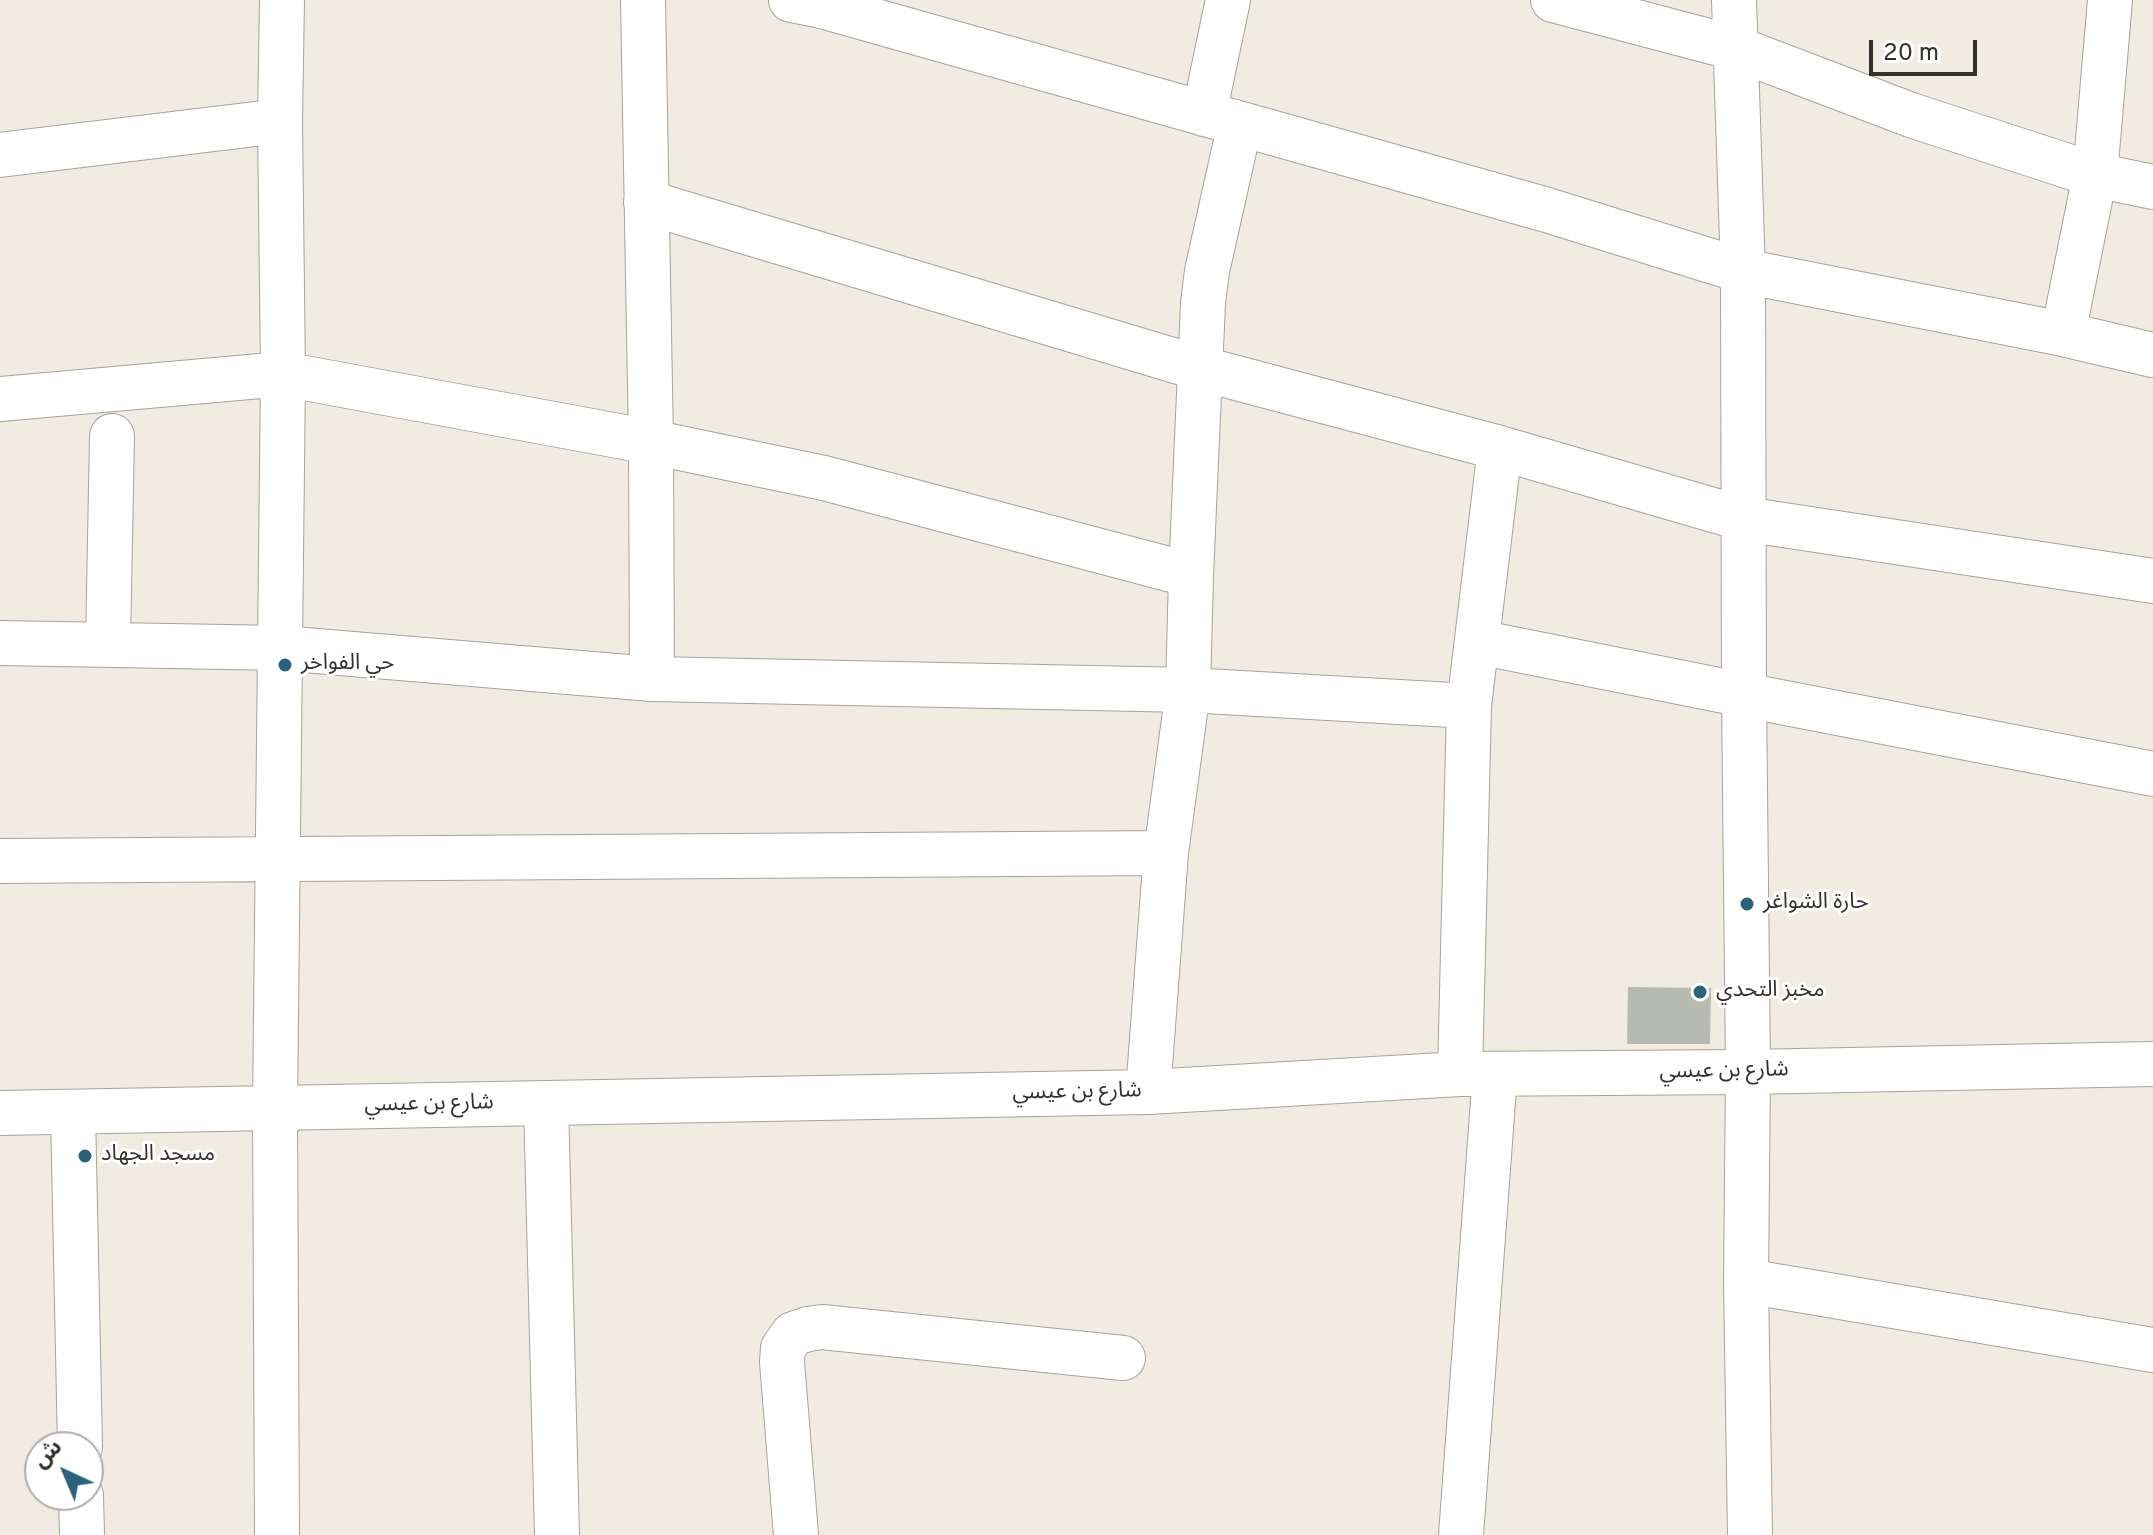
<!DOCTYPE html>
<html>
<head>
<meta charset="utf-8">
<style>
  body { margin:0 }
  #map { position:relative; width:2153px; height:1535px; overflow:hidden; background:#f0ece2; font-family:Overpass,"Noto Sans Arabic",sans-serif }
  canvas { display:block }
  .north { position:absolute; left:24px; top:1431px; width:80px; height:80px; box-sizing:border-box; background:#fff; border:2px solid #adadab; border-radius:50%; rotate:316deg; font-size:22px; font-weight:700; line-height:32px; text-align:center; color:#32312d }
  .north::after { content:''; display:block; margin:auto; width:28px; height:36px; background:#2a617b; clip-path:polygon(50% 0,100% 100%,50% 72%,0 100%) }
  .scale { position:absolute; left:1869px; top:40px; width:108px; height:36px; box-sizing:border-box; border:4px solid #32312d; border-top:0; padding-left:10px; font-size:24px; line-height:28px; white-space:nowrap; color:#32312d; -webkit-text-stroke:6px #fff; paint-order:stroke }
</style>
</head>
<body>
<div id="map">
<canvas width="2153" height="1535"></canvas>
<div class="north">ش</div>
<div class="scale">20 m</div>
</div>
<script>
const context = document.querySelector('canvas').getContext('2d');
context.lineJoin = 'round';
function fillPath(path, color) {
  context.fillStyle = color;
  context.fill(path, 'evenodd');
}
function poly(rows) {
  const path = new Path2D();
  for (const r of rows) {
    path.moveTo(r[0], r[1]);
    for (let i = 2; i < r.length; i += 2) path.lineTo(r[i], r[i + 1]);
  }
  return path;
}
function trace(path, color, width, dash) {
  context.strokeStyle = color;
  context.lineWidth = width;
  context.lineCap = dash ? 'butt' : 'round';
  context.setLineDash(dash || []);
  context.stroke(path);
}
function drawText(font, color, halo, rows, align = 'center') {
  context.font = font + ' Overpass,"Noto Sans Arabic",sans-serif';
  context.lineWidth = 6;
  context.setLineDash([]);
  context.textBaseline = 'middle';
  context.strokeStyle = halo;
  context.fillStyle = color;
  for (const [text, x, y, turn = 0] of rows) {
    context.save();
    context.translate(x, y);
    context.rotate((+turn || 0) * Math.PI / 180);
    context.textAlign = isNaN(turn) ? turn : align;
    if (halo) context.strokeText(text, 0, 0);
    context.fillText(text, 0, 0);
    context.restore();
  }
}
fillPath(poly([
  [1628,987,1711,988,1710,1044,1627,1044]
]), '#b7bab0');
const minor = poly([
  [643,0,651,442,652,679],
  [791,0,822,6,1547,210,1743,271,2063,334,2153,355],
  [1553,0,1735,48,1911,115,2095,175,2153,187],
  [1734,0,1743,271,1744,695,1748,1072],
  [1204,114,1228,0],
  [0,155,280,121],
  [646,202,1199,368,1500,448,1744,519,2153,581],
  [2063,334,2095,175,2110,0],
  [0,399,283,374,651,442,824,478,1191,575],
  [1478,642,1744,695,2153,774],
  [0,643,281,648,652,679,1188,690,1469,706],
  [108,645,112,436],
  [0,861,1166,853],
  [1460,1074,1469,706,1500,448],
  [1148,1092,1166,853,1188,690,1191,575,1203,303,1207,271,1240,124],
  [546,1103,557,1535],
  [73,1112,80,1447],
  [1746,1281,2153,1350],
  [81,1495,82,1535],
  [277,1535,275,1108,283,374,280,121,282,0],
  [796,1535,782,1362,783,1348,793,1334,808,1329,822,1327,1123,1358],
  [1461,1535,1495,1074]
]);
const tertiary = poly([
  [1748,1072,1746,1281,1750,1535],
  [0,1113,1148,1092,1460,1074,1748,1072,2153,1064]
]);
trace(minor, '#a7a39a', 46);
trace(tertiary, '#a7a39a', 46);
trace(minor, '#fff', 44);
trace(tertiary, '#fff', 44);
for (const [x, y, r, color] of [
  [285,665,8,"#2a617b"],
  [1747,904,8,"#2a617b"],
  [1700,992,8,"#2a617b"],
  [85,1156,8,"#2a617b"]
]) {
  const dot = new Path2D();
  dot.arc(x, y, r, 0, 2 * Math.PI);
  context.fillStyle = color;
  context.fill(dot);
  trace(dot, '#fff', 3);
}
drawText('22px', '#32312d', '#fff', [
  ["حي الفواخر",301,665],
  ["حارة الشواغر",1763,904],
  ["مخبز التحدي",1716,992],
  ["مسجد الجهاد",101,1156]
], 'left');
drawText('22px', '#32312d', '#fff', [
  ["شارع بن عيسي",1724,1072,-1],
  ["شارع بن عيسي",1077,1093,-1],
  ["شارع بن عيسي",429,1105,-1]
]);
</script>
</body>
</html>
